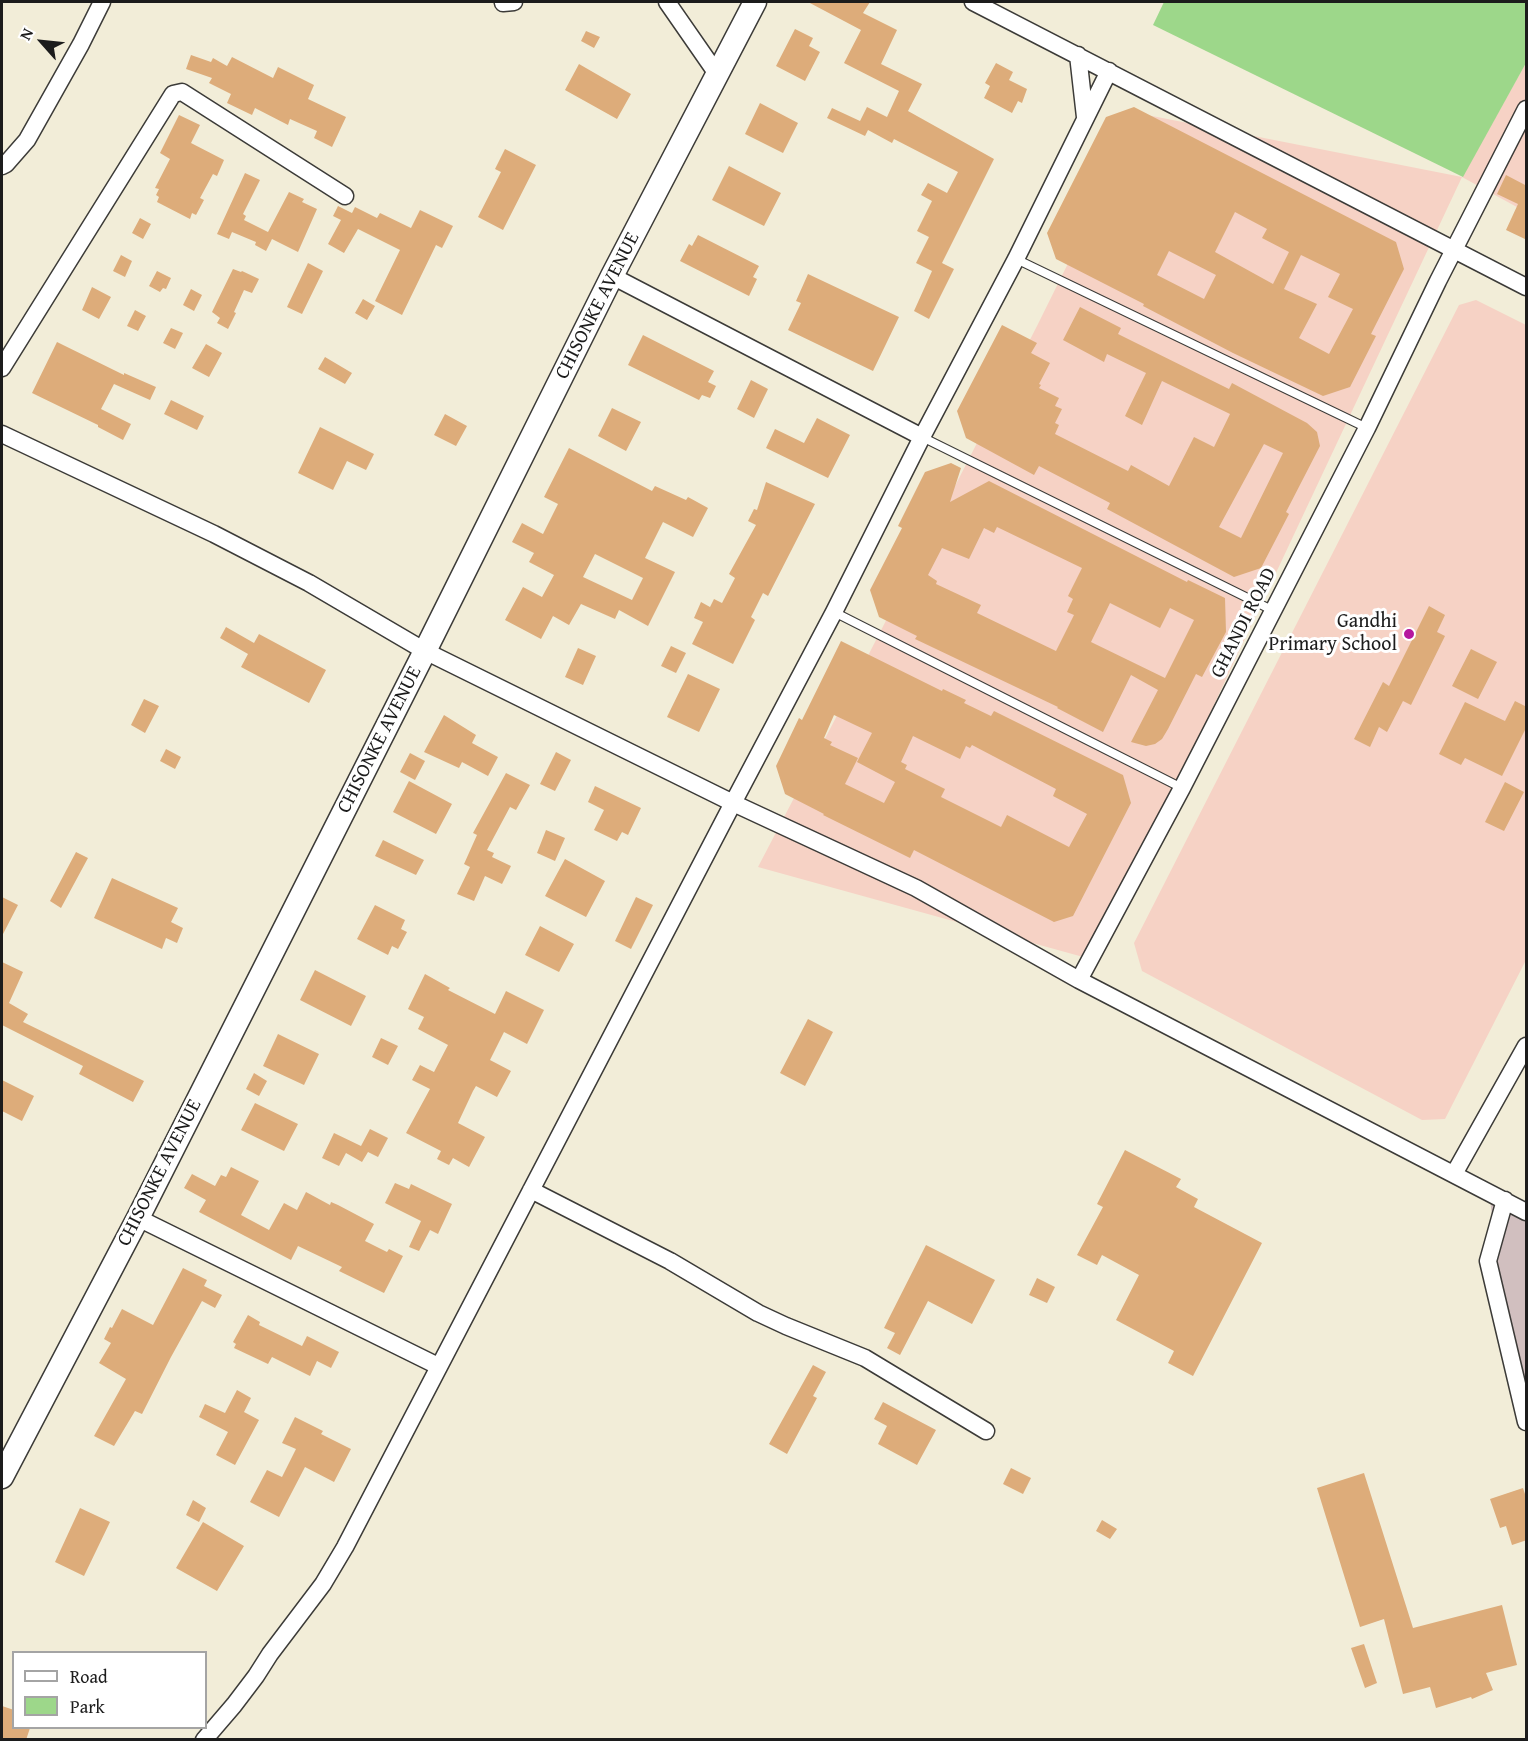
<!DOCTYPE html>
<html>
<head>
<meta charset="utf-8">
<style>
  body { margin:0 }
  #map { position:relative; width:1528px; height:1741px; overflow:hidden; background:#f2edd8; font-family:"Gentium Book Plus",serif }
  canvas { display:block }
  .frame { position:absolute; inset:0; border:3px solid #1c1c1c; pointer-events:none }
  .legend { position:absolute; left:12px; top:1651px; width:195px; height:78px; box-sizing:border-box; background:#fff; border:2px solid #a4a4a4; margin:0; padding:8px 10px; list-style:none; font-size:18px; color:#1c1c1c }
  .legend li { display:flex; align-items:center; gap:12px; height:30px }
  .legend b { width:30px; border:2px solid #a4a4a4 }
  .north { position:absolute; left:12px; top:12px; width:60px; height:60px; -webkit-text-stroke:4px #fff; paint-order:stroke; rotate:297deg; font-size:16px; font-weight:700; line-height:24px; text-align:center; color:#1c1c1c }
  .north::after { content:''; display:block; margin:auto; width:21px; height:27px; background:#1c1c1c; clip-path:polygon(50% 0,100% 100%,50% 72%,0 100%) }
</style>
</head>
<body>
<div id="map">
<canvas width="1528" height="1741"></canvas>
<div class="frame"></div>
<ul class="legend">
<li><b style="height:8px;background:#fff"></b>Road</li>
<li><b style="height:16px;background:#9dd78a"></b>Park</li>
</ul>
<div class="north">N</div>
</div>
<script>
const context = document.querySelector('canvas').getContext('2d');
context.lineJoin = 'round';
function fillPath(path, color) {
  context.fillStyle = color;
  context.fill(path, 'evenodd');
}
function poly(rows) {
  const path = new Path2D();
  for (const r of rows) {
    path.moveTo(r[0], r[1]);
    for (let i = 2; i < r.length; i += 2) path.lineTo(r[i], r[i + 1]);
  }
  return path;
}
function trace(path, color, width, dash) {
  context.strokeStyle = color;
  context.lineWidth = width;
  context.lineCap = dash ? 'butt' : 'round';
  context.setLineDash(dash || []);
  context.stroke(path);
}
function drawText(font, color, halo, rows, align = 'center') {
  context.font = font + ' "Gentium Book Plus",serif';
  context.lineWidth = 6;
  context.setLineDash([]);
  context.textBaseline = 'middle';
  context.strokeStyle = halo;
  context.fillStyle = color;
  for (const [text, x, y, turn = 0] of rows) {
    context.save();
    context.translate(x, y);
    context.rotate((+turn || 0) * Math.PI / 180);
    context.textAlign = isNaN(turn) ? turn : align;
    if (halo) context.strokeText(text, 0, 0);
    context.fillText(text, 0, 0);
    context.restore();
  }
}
fillPath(poly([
  [1526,63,1526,212,1462,177,1094,960,758,867,854,683,1037,326,1142,114,1462,177],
  [1476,300,1526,325,1526,960,1445,1119,1422,1120,1142,971,1134,943,1459,305]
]), '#f6d2c5');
fillPath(poly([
  [1490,1199,1526,1218,1526,1398,1500,1282]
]), '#d1bfbf');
fillPath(poly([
  [1164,2,1526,2,1526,63,1463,177,1153,25]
]), '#9dd78a');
fillPath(poly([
  [808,2,870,2,863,13,897,30,881,64,922,84,908,111,994,159,942,263,954,269,929,319,914,311,932,271,916,263,929,237,917,231,932,201,921,195,928,183,947,193,958,172,894,139,892,143,868,130,865,136,827,118,832,108,860,121,867,107,887,117,899,91,844,63,861,30],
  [795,29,813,38,809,46,820,52,805,81,776,66],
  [586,31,600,37,594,48,581,41],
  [191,55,211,62,213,58,227,66,232,57,273,78,278,67,314,85,308,99,346,117,332,147,314,138,317,131,290,119,288,125,255,108,252,115,227,103,231,94,209,83,212,78,186,69],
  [996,63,1013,72,1009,80,1027,89,1022,103,1018,101,1012,113,984,98,990,86,985,83],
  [579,64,631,94,617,119,565,90],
  [760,103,798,123,783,153,745,134],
  [1134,107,1396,242,1404,269,1371,334,1376,336,1350,387,1323,396,1233,353,1143,306,1144,304,1056,259,1047,233,1106,117],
  [1235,212,1267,229,1262,238,1289,252,1273,284,1215,252],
  [1169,251,1216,275,1204,299,1157,275],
  [1301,255,1340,274,1328,297,1353,309,1329,354,1299,338,1317,304,1284,289],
  [179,115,200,125,191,143,224,160,217,176,213,174,200,198,204,200,196,215,192,213,190,219,157,202,159,197,156,195,159,189,155,188,170,159,160,153],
  [505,149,536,165,503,230,478,217,501,172,495,169],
  [729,166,781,193,764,226,712,200],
  [245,173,260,180,243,214,246,216,244,220,268,232,289,192,304,199,302,202,317,209,298,252,272,239,266,251,255,245,256,242,232,232,229,239,217,234],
  [1506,175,1527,186,1527,240,1506,230,1518,204,1497,194],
  [338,206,352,213,355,207,377,218,380,213,411,228,420,210,453,226,442,248,436,245,402,315,375,301,400,250,358,229,344,253,328,244,341,220,333,216],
  [140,218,151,224,143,239,132,233],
  [698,235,759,266,753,277,757,279,749,296,680,261,689,244,692,246],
  [121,255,132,261,125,277,113,271],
  [308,263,323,271,302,314,287,307],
  [233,269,241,272,242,271,259,279,252,293,244,290,234,312,236,313,228,329,217,323,220,318,212,312],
  [157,271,171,278,166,289,163,288,160,292,149,286],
  [808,274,899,317,873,371,788,330,801,303,796,301],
  [92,287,111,297,99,319,82,310],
  [191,289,202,295,194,311,183,305],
  [363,299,375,306,367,320,355,313],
  [1080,307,1121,328,1118,334,1229,389,1232,383,1307,423,1317,432,1320,446,1286,512,1289,514,1261,568,1234,577,1107,509,1110,503,1039,466,1034,475,966,438,957,411,1002,325,1037,343,1031,353,1050,363,1039,384,1041,385,1039,388,1059,398,1055,406,1062,409,1055,423,1059,425,1055,434,1128,471,1131,465,1169,486,1194,437,1214,447,1230,414,1162,381,1142,425,1125,416,1146,373,1107,354,1104,362,1063,340],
  [1264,444,1283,453,1241,538,1219,527],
  [135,310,146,316,138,331,127,326],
  [171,328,183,333,175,349,163,343],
  [643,335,714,371,708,382,716,386,710,398,702,395,699,400,628,365],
  [57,342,124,375,124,373,156,387,150,400,114,384,101,409,131,424,123,440,98,427,98,425,32,393],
  [206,344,222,353,209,377,192,368],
  [325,357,352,373,345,384,318,369],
  [751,380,768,389,754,418,737,409],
  [171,400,204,416,197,430,164,414],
  [612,408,641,422,626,451,598,436],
  [445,414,467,426,456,446,434,435],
  [817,418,850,435,828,478,766,448,775,429,804,443],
  [320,427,374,454,366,470,347,461,333,490,298,473],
  [569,448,652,491,655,486,686,500,688,497,708,508,693,537,663,522,645,558,675,572,648,626,619,610,615,619,581,604,569,625,553,616,541,639,505,620,523,587,542,597,554,575,529,562,534,553,512,542,522,523,543,534,558,504,544,497],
  [595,554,643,578,632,600,583,577],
  [951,463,961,468,950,502,989,481,1187,582,1188,580,1225,598,1226,632,1202,677,1196,674,1168,729,1162,739,1155,744,1146,746,1131,742,1158,690,1131,675,1103,732,1057,708,1058,707,915,639,917,636,879,617,870,590,902,528,898,526,925,472],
  [997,527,1082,568,1068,596,1073,599,1067,612,1074,615,1056,651,977,613,981,605,936,584,937,581,928,575,942,548,969,559,984,528,994,533],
  [1110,603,1160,628,1170,608,1194,620,1165,678,1091,642],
  [766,482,815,504,768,596,763,593,751,617,755,620,733,664,692,644,703,622,694,618,701,602,710,607,714,599,722,603,735,578,729,574,756,525,748,521,754,509,757,510],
  [1429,606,1445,615,1437,632,1445,636,1411,705,1403,701,1387,732,1379,727,1370,747,1354,739,1383,682,1389,686],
  [226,627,254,643,259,634,326,670,309,703,241,667,248,654,220,638],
  [841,641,942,691,943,689,966,700,964,703,991,716,994,711,1123,775,1131,803,1073,916,1054,922,914,850,910,858,823,815,824,814,785,794,776,766,799,718,802,720],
  [834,715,872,733,857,762,895,782,884,803,845,784,858,758,830,745,832,742,824,738],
  [913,736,960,759,966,746,970,748,972,745,1056,789,1053,796,1087,814,1069,847,1007,815,1001,827,941,797,945,789,905,769,907,765,901,762],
  [671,646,686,653,676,673,661,666],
  [578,648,596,656,583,685,565,677],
  [1471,649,1497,662,1478,699,1452,686],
  [688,674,720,689,699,732,667,717],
  [144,699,159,706,145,733,131,725],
  [1515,701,1527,707,1527,726,1502,776,1465,758,1461,765,1439,754,1465,702,1505,721],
  [444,715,476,735,472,743,498,757,488,776,462,762,459,768,424,752],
  [166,749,181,757,175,769,160,761],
  [556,752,571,760,555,791,540,784],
  [410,753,425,761,415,780,400,772],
  [506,773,530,785,516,810,510,807,487,850,494,853,492,857,511,866,502,884,485,876,474,901,457,894,470,867,464,864,477,835,473,833],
  [409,781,452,804,436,834,393,812],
  [1505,782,1524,792,1504,831,1485,822],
  [595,786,641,808,628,835,622,832,617,841,594,830,604,810,588,802],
  [546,830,565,838,555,861,537,853],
  [383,840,424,860,416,875,375,856],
  [76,852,88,858,61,908,50,901],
  [565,859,605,881,586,917,545,896],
  [112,878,178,908,171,922,183,928,177,943,166,938,162,949,94,918],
  [2,897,18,905,2,936],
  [636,897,653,905,631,949,615,941],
  [375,905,405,920,401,929,407,932,398,949,392,946,388,955,357,939],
  [540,926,574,944,559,972,525,955],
  [2,962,23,972,9,1003,28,1014,23,1022,144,1081,133,1102,79,1074,83,1066,2,1025],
  [315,970,366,996,351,1026,300,1000],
  [425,974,450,988,448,990,495,1014,506,991,544,1010,527,1044,504,1032,490,1060,511,1071,497,1097,476,1086,473,1091,458,1123,485,1137,469,1167,453,1158,449,1165,437,1159,441,1151,406,1133,430,1089,412,1080,420,1065,434,1072,448,1045,418,1029,424,1017,408,1009],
  [808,1019,833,1032,805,1086,780,1073],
  [278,1034,319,1054,304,1085,263,1066],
  [381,1038,398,1046,388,1065,372,1057],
  [254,1073,267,1081,259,1096,246,1089],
  [2,1080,34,1096,22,1121,2,1111],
  [255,1103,298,1124,284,1151,241,1130],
  [370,1129,388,1138,378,1157,368,1152,362,1162,346,1153,339,1166,322,1158,334,1133,361,1146],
  [1125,1150,1181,1179,1176,1187,1198,1199,1194,1207,1262,1243,1193,1376,1168,1363,1174,1351,1116,1320,1139,1275,1102,1255,1097,1265,1077,1255,1103,1207,1097,1204],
  [231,1167,259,1181,241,1215,269,1230,284,1203,297,1210,306,1192,330,1205,331,1202,338,1205,374,1224,365,1241,387,1252,389,1249,403,1256,384,1293,339,1271,342,1267,298,1246,291,1260,199,1212,206,1200,184,1188,192,1174,215,1186,221,1175,226,1177],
  [395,1183,409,1189,411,1184,452,1204,438,1234,430,1230,419,1251,409,1247,421,1221,385,1203],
  [926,1245,995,1280,972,1324,928,1301,900,1355,887,1348,895,1333,884,1328],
  [183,1268,207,1280,204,1286,222,1295,215,1308,202,1301,171,1357,142,1414,135,1411,114,1446,94,1436,126,1379,99,1363,111,1343,104,1339,110,1327,112,1328,122,1309,153,1325],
  [1037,1278,1055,1287,1047,1303,1029,1295],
  [248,1315,260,1322,259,1325,302,1346,307,1336,339,1352,331,1368,317,1361,310,1376,272,1357,268,1364,234,1348,236,1344,233,1342],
  [813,1365,826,1372,813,1396,817,1398,787,1454,769,1444],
  [237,1390,251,1398,244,1412,259,1420,235,1465,216,1455,228,1432,199,1417,205,1404,225,1413],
  [883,1402,936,1430,917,1465,878,1444,887,1426,874,1419],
  [295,1417,323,1431,321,1434,351,1449,334,1482,305,1467,279,1517,250,1502,267,1470,282,1477,296,1449,282,1443],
  [1011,1468,1031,1478,1023,1494,1003,1484],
  [1364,1473,1413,1628,1502,1605,1517,1665,1486,1673,1493,1690,1472,1699,1471,1697,1436,1708,1430,1687,1403,1694,1384,1619,1360,1627,1317,1488],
  [1523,1488,1527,1500,1527,1540,1512,1545,1506,1526,1500,1528,1490,1499],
  [193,1500,206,1508,199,1522,186,1515],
  [80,1508,110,1522,84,1576,55,1562],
  [1102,1520,1117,1529,1110,1539,1096,1531],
  [203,1522,244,1546,217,1591,176,1568],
  [1364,1644,1377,1683,1365,1688,1351,1648],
  [2,1706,14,1710,14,1728,30,1728,26,1740,2,1740]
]), '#ddac7a');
const lane = poly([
  [1016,259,1367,428],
  [922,437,1274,611],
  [834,612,1182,788]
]);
const street = poly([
  [667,2,717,74],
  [973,2,1526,287],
  [503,3,514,2],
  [1078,55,1085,117],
  [2,166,6,164,27,140,81,44,102,2],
  [612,276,922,437],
  [2,368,173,94,182,92,345,196],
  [2,434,214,534,309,583,425,651,733,803,916,888,1079,980,1526,1212],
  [1079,980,1182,788,1367,428,1438,281,1526,109],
  [1454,1174,1526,1046],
  [531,1190,670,1261,758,1313,786,1326,865,1358,986,1431],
  [1505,1200,1488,1261,1526,1422],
  [138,1218,438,1366],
  [204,1740,234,1705,256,1676,270,1654,323,1584,345,1547,733,803,834,612,922,437,1016,259,1109,71]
]);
const secondary = poly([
  [2,1477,138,1218,425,651,612,276,755,2]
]);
trace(lane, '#3c3b38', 10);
trace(street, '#3c3b38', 19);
trace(secondary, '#3c3b38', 25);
trace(lane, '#fff', 8);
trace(street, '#fff', 16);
trace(secondary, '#fff', 22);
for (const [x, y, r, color] of [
  [1409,634,6,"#b5179e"]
]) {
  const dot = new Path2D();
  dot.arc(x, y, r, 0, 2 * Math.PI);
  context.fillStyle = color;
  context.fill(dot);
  trace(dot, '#fff', 2);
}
drawText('20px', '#1c1c1c', '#fff', [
  ["CHISONKE AVENUE",598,306,-63],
  ["GHANDI ROAD",1244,623,-63],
  ["CHISONKE AVENUE",380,740,-63],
  ["CHISONKE AVENUE",160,1173,-63]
]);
drawText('20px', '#1c1c1c', '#fff', [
  ["Gandhi",1397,622],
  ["Primary School",1397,645]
], 'right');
</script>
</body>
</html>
